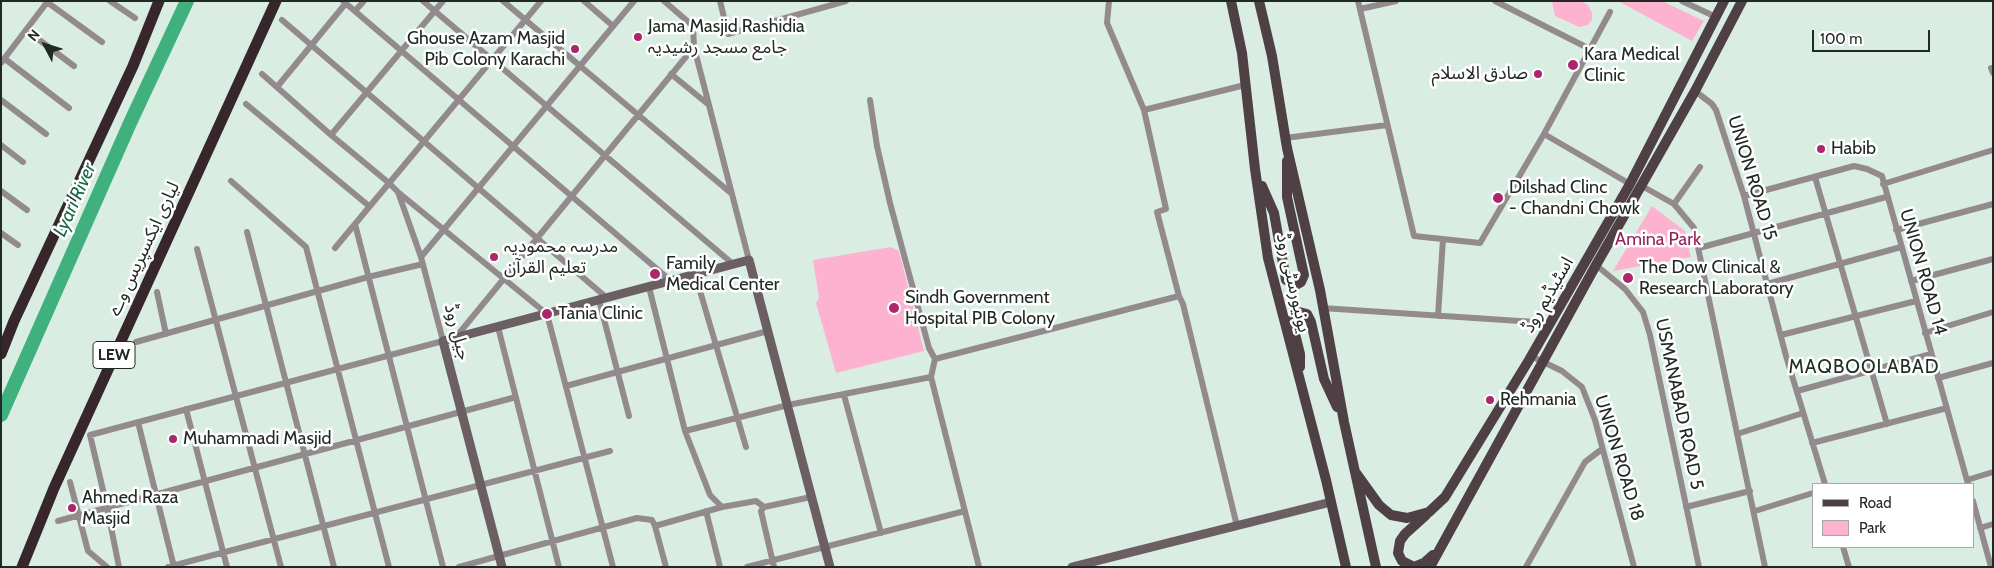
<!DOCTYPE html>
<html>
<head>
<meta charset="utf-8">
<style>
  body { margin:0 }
  #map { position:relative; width:1994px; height:568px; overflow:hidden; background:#daede2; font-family:Cabin,sans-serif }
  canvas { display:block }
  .frame { position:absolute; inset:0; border:2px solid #212924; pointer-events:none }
  .legend { position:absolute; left:1812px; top:483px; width:162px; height:65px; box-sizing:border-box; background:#fff; border:1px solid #a6a9a7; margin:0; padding:6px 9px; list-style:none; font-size:15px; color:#212924 }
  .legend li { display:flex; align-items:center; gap:10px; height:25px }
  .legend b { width:25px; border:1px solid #a6a9a7 }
  .north { position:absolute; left:20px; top:20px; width:50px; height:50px; -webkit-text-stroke:4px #fff; paint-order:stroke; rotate:310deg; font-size:14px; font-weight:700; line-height:20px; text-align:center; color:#212924 }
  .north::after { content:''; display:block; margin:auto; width:18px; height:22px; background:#212924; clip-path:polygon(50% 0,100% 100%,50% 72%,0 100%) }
  .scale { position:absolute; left:1812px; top:30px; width:118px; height:22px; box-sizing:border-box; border:2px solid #212924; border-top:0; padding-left:6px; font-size:15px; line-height:18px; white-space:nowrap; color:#212924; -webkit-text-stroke:4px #fff; paint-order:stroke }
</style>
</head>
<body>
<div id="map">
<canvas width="1994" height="568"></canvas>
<div class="frame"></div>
<ul class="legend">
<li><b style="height:6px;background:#4f4045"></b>Road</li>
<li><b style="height:14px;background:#fdb3d0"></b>Park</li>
</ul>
<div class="north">N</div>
<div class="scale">100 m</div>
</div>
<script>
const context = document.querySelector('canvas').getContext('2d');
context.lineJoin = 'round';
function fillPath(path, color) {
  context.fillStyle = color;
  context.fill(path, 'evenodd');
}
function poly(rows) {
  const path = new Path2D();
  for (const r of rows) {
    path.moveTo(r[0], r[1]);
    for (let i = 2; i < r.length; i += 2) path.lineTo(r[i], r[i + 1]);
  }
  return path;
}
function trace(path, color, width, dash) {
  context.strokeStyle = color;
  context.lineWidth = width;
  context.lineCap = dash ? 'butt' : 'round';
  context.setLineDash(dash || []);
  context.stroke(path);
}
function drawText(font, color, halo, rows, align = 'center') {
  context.font = font + ' Cabin,"Noto Sans Arabic",sans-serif';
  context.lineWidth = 5;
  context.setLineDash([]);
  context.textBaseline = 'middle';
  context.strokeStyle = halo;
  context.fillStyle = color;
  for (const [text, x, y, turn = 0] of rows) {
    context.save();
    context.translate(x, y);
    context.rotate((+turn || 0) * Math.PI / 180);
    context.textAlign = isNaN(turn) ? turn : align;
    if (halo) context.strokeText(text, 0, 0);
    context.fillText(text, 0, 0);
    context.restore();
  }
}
fillPath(poly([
  [1552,1,1581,1,1588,5,1592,13,1592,20,1588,25,1579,27,1555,16],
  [1618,1,1662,1,1704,21,1692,41],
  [1652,206,1685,231,1691,257,1613,271],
  [891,247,899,251,924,351,836,373,816,303,819,298,813,260]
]), '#fdb3d0');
trace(poly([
  [1,415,130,123,187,1]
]), '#3fb07e', 14);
trace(poly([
  [110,1,135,18],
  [343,1,671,281],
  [423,1,733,264],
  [503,1,732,194],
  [584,1,613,26],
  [664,1,693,26,694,47,749,260],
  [720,1,728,34,846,1],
  [1358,1,1414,236,1480,243,1544,134,1610,12],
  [1495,1,1590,49],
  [1682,1,1716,17],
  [47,2,102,42],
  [1360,9,1396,1],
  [355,11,364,1],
  [282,20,607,298],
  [26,30,74,66],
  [5,59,69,108],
  [1,63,48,1],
  [1991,68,1993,73],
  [671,74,709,105],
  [277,87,346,3],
  [1695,91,1712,104,1716,110,1744,196,1786,356,1825,484],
  [1,100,46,134],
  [870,100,877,146,890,203,929,348,935,359,1179,296,1157,212,1166,209,1144,110,1107,23,1109,1],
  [246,104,369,206],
  [1144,110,1245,85],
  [1544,134,1630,184],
  [331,135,443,1],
  [1285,138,1387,125],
  [1,145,23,162],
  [1815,177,1887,424],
  [231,181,306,247,389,567],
  [1883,184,1993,150],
  [1642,186,1674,204,1694,228,1765,567],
  [1,191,27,210],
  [399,193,547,314,613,567],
  [1744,196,1854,166,1867,169,1882,176,1968,484],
  [1674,204,1700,167],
  [355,224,443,567],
  [1896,230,1993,204],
  [247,232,334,567],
  [1,233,18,245],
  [335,248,541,1],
  [1699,248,1886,197],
  [197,249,281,567],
  [421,257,634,1],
  [1596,265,1625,289,1643,312,1650,335,1699,567],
  [695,274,746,447],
  [1911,281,1993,259],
  [1767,284,1901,247],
  [649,287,685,431,710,495,722,507],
  [157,292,166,334],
  [1179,296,1183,304,1237,526],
  [599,300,629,416],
  [1322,308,1550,323],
  [1438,316,1443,239],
  [498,327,559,567],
  [1925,333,1993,312],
  [1781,335,1916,301],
  [456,337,694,47],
  [136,342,368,277,423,264],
  [1531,356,1562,371,1582,387,1595,420,1634,567],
  [935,359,931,377,979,567],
  [1938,378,1993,363],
  [566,386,768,331],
  [1797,391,1931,354],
  [844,395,881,533],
  [186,409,227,567],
  [138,422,174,567],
  [685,431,788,405,931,377],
  [1737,434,1803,413],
  [1812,443,1947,408],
  [1967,480,1993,472],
  [70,482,88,551,107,567],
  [1973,501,1991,567],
  [764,507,761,511,774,567],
  [1686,507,1750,491],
  [706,511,720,567],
  [1755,511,1813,493],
  [58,521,516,397],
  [655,526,666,567],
  [1980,528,1993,524],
  [1843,547,1849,567],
  [119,567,107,507,90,435,443,341,421,257,398,192,389,183,331,135,262,74],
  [168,567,610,451],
  [459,567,637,518,652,520,655,526,722,507,756,501,764,507,811,497],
  [747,567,965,511],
  [1526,567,1585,462,1602,449]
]), '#938a8d', 6);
trace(poly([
  [502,567,443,341,749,260,830,567],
  [1072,567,1331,502]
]), '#6b5f63', 9);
trace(poly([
  [1231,1,1242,53,1255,169,1268,258,1326,480,1346,567],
  [1259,1,1272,56,1287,148,1320,290,1344,422,1376,567],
  [1262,186,1274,213,1286,280,1296,285,1301,282,1304,275,1287,197,1287,161],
  [1300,367,1300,354,1292,322,1294,316,1299,312,1307,314,1311,322,1324,379,1337,407],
  [1356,473,1379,505,1391,515,1407,518,1429,512,1445,497,1529,360,1630,184,1724,1],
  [1426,515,1405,534,1400,541,1398,553,1402,561,1414,567,1424,563,1433,555],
  [1430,567,1596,265,1695,91,1742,1]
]), '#4f4045', 10);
trace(poly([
  [1,354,14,321,133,66,159,1],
  [22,567,54,488,276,1]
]), '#37272d', 11);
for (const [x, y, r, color] of [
  [638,37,5,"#ac266c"],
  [575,49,5,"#ac266c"],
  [1573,65,6,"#ac266c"],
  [1538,74,5,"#ac266c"],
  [1821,149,5,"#ac266c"],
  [1498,198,6,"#ac266c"],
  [494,257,5,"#ac266c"],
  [655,274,6,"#ac266c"],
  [1628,278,6,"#ac266c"],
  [894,308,6,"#ac266c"],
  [547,314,6,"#ac266c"],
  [1490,400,5,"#ac266c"],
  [173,439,5,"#ac266c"],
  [72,508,5,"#ac266c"]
]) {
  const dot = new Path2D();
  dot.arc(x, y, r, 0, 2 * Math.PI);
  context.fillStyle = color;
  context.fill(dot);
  trace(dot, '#fff', 2);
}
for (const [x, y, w] of [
  [114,355,42]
]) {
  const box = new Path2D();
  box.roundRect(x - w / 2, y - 13.5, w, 27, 4);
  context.fillStyle = '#fff';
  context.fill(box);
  trace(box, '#212924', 1);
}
drawText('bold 16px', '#212924', null, [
  ["LEW",114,355]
]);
drawText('18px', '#212924', '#fff', [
  ["Jama Masjid Rashidia",648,27],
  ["جامع مسجد رشیدیہ",648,48],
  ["Ghouse Azam Masjid",565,39,"right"],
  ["Pib Colony Karachi",565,60,"right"],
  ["Kara Medical",1584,55],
  ["Clinic",1584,76],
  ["صادق الاسلام",1528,74,"right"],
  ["Habib",1831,149],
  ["Dilshad Clinc",1509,188],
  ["- Chandni Chowk",1509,209],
  ["مدرسہ محمودیہ",504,247],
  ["تعلیم القرآن",504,268],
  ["Family",666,264],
  ["Medical Center",666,285],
  ["The Dow Clinical &",1639,268],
  ["Research Laboratory",1639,289],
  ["Sindh Government",905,298],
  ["Hospital PIB Colony",905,319],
  ["Tania Clinic",558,314],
  ["Rehmania",1500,400],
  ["Muhammadi Masjid",183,439],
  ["Ahmed Raza",82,498],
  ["Masjid",82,519]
], 'left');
drawText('18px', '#212924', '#fff', [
  ["UNION ROAD 15",1752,178,73],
  ["لیاری ایکسپریس وے",144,249,-65],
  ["UNION ROAD 14",1923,272,74],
  ["یونیورسٹی روڈ",1293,283,77],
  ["اسٹیڈیم روڈ",1548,295,-60],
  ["جیل روڈ",457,332,75],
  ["USMANABAD ROAD 5",1679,404,78],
  ["UNION ROAD 18",1619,458,73]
]);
drawText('18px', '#93225c', '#fff', [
  ["Amina Park",1658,240]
]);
drawText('italic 19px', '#166846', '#fff', [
  ["Lyari River",75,200,-66]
]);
context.letterSpacing = '1px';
drawText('19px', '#1f2e26', '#fff', [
  ["MAQBOOLABAD",1864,367]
]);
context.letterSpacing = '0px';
</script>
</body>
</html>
